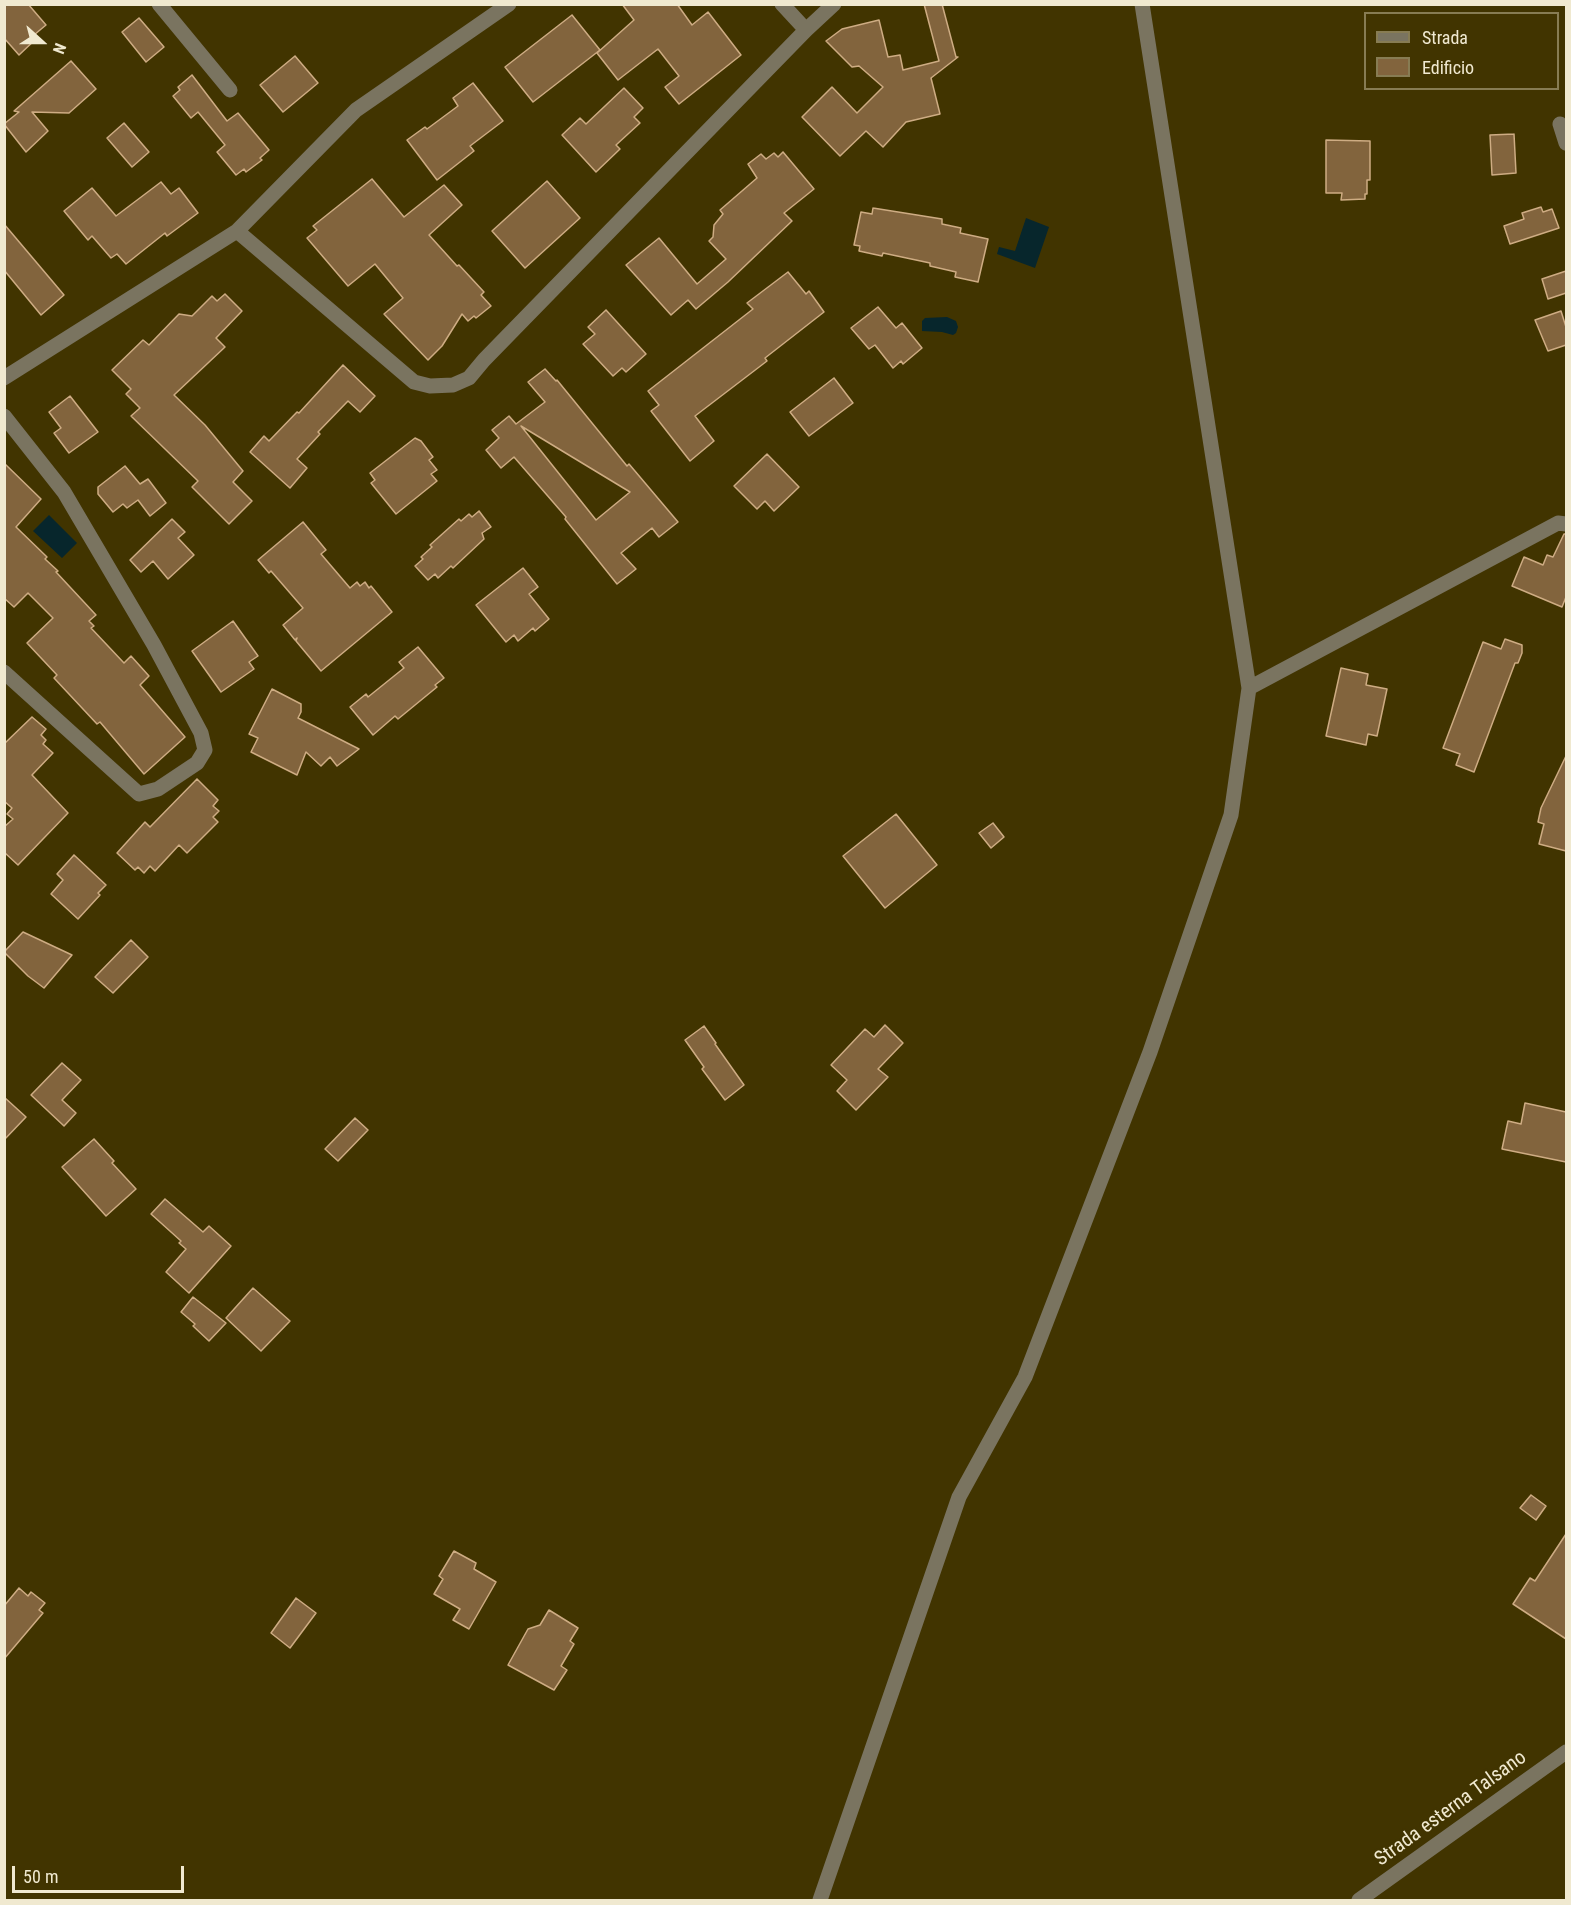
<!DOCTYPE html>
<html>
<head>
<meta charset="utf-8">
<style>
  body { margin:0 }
  #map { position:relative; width:1571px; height:1905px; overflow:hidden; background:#413400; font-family:"Roboto Condensed",sans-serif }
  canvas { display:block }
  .frame { position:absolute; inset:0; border:6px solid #f0e9d0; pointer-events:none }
  .legend { position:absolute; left:1364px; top:12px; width:195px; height:78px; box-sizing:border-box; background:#413400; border:2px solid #877c53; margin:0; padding:8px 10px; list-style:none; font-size:18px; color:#f0e9d0 }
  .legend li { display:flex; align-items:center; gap:12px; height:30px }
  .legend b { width:30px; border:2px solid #877c53 }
  .north { position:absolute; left:12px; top:12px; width:60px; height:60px; -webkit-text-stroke:4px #413400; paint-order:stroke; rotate:111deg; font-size:16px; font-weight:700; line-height:24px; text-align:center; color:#f0e9d0 }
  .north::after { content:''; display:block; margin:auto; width:21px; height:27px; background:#f0e9d0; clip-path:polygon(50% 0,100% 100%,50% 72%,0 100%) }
  .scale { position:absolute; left:12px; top:1866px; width:172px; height:27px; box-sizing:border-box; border:3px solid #f0e9d0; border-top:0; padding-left:8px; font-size:18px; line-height:21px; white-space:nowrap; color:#f0e9d0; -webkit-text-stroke:4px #413400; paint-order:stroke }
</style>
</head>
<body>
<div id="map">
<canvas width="1571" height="1905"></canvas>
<div class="frame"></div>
<ul class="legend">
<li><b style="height:8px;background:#7a7460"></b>Strada</li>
<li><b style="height:16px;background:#82643d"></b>Edificio</li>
</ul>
<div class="north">N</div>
<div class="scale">50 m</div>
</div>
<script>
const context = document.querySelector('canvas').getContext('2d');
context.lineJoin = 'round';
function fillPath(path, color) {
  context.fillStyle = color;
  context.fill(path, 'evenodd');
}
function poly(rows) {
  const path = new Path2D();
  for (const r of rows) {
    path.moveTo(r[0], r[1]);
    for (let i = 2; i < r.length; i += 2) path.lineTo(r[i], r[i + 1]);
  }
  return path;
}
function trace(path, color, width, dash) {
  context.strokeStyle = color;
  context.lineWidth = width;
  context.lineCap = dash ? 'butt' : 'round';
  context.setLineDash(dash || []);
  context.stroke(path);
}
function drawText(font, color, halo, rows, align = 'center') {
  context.font = font + ' "Roboto Condensed",sans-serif';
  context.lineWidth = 4.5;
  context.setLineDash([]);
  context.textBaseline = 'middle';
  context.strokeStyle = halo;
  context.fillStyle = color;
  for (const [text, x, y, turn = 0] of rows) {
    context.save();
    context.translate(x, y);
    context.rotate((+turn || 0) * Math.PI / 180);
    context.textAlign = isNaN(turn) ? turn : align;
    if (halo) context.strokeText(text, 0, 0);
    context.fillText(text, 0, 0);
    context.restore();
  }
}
fillPath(poly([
  [1026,218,1049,227,1035,268,997,254,999,247,1015,251],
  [947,317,956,321,958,327,956,333,953,335,942,332,922,331,922,321,925,318],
  [49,515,77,543,62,558,33,531]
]), '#07262c');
const building = poly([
  [4,4,28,4,46,25,34,35,37,38,19,55,4,38,4,4],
  [622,4,677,4,692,25,708,12,741,55,679,104,665,87,679,76,658,49,618,80,597,53,634,20,622,4],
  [924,4,942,4,956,57,958,57,931,78,940,114,906,122,883,147,866,131,840,156,802,117,832,87,857,113,883,87,859,66,852,67,826,41,842,29,879,20,888,57,900,55,903,70,939,61,924,4],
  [572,15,600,50,533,102,505,67,572,15],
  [139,18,164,47,146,62,122,32,139,18],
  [295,56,318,83,283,112,260,85,295,56],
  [71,61,96,89,69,113,32,112,48,131,26,152,4,124,19,112,14,111,71,61],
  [192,75,227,121,238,113,269,150,260,158,262,160,246,172,244,169,236,175,217,152,225,145,198,112,191,118,173,96,180,90,178,87,192,75],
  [473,83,503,121,470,146,474,151,437,180,407,140,425,127,427,129,458,106,453,98,473,83],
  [624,88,643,108,634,117,640,123,616,145,620,149,596,172,562,135,580,118,586,124,624,88],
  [124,123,149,152,132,167,107,138,124,123],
  [1514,134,1516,173,1492,175,1490,135,1514,134],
  [1326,140,1370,141,1370,180,1367,180,1367,194,1365,194,1365,199,1341,200,1342,193,1326,193,1326,140],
  [783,152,814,189,784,213,792,221,728,282,696,309,688,300,671,315,626,265,659,238,697,284,726,259,709,241,713,237,714,225,723,214,720,210,757,178,748,164,761,154,766,159,774,153,778,157,783,152],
  [372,179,404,217,444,185,462,205,429,235,457,266,459,265,484,292,481,295,491,306,476,318,474,316,468,321,462,314,442,346,428,360,384,314,403,298,375,264,348,286,307,238,317,230,313,226,372,179],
  [547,181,580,218,525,268,492,231,547,181],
  [161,182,171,194,179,188,198,213,167,236,165,233,126,264,117,254,111,258,92,236,88,240,64,211,92,188,116,216,161,182],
  [1541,207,1543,212,1552,209,1559,228,1510,244,1504,226,1524,219,1522,213,1541,207],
  [873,208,942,219,942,224,961,228,960,233,988,239,978,282,955,277,956,272,930,266,930,263,883,253,882,256,859,251,860,246,854,245,861,212,872,214,873,208],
  [4,224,64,295,41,315,4,270,4,224],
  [1566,271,1566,293,1548,299,1542,279,1566,271],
  [788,272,806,294,809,291,824,312,765,358,767,361,695,416,714,441,690,461,651,411,659,405,648,391,753,309,747,303,788,272],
  [225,294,242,311,216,338,225,347,174,395,205,425,243,471,233,482,252,501,229,524,192,487,198,481,131,416,140,408,126,394,131,389,112,370,143,340,149,345,179,314,192,316,212,296,217,301,225,294],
  [878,307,896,328,902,323,922,348,903,364,901,361,893,368,875,345,869,349,851,328,878,307],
  [606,310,646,354,626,372,622,368,613,376,583,344,595,334,588,327,606,310],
  [1561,311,1566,327,1566,345,1548,351,1535,320,1561,311],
  [343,365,375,396,360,412,348,401,318,432,320,434,297,459,307,468,290,488,250,452,264,436,269,441,297,412,299,413,343,365],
  [545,369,556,381,557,380,627,466,629,464,678,522,659,537,652,528,621,553,636,569,617,584,565,519,566,517,514,457,501,468,486,450,499,438,492,430,509,416,516,424,545,402,528,382,545,369],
  [521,426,630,492,596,520,521,426],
  [834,378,853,403,809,436,790,412,834,378],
  [70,396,98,432,69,453,54,433,61,428,49,412,70,396],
  [415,438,421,441,433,457,429,460,437,470,431,474,437,481,396,514,371,483,375,480,370,473,415,438],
  [767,454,799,487,774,511,765,501,757,509,734,486,767,454],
  [4,463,41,499,16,527,47,557,45,559,58,571,56,572,96,615,89,621,94,626,91,628,124,663,131,656,149,676,140,685,185,737,144,774,100,722,97,724,54,678,57,675,27,643,53,618,28,593,14,607,4,598,4,463],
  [125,466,140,484,148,479,166,503,150,516,138,500,127,508,123,504,113,512,98,494,98,487,125,466],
  [479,511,491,527,482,533,484,539,453,568,451,566,438,578,435,574,428,580,415,566,423,559,421,557,432,547,430,545,459,519,461,521,469,514,472,517,479,511],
  [172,519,185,532,178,538,194,555,168,579,153,561,141,572,130,560,172,519],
  [303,522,326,550,321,554,350,588,357,582,360,586,365,582,369,588,371,586,392,612,321,671,296,641,297,638,295,640,283,625,303,608,271,571,269,573,258,560,303,522],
  [1564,534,1566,534,1566,597,1562,607,1512,586,1524,557,1543,565,1547,555,1553,557,1564,534],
  [523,568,538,587,529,594,549,619,535,631,533,628,518,641,514,635,506,642,476,605,523,568],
  [233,621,258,656,249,662,254,669,221,692,192,651,233,621],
  [1505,639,1522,645,1522,653,1518,663,1515,663,1474,772,1456,765,1460,754,1443,748,1483,642,1501,649,1505,639],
  [418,647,444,678,435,685,437,687,398,719,395,716,373,735,350,707,366,694,368,697,404,668,399,662,418,647],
  [1341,668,1368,674,1366,685,1387,689,1377,736,1368,734,1366,745,1326,736,1341,668],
  [272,689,301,704,301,712,298,718,359,749,337,766,330,757,321,766,306,752,297,775,251,752,258,738,249,734,272,689],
  [32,717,46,729,41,735,46,740,43,744,53,753,32,775,68,813,18,865,4,852,4,827,13,819,7,814,12,808,4,801,4,744,32,717],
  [1566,756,1566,851,1539,844,1544,824,1538,822,1541,808,1566,756],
  [197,779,218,800,213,806,219,811,213,817,218,822,187,853,179,845,155,871,150,866,144,873,138,867,135,870,117,853,145,822,150,827,197,779],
  [896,814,937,865,885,908,843,856,896,814],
  [993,823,1004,837,991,848,979,833,993,823],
  [74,855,106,885,98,893,100,895,78,919,51,894,63,880,57,874,74,855],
  [23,932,72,955,44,988,28,976,4,952,23,932],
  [131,940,148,957,113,993,95,977,131,940],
  [885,1025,903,1043,878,1069,888,1077,856,1110,837,1091,847,1080,831,1065,865,1029,874,1037,885,1025],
  [704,1026,716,1043,715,1044,744,1085,725,1100,702,1069,704,1067,685,1040,704,1026],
  [62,1063,81,1080,62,1100,76,1113,64,1126,31,1095,62,1063],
  [4,1097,26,1117,4,1140,4,1097],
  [1525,1103,1566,1112,1566,1162,1502,1149,1508,1121,1521,1124,1525,1103],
  [355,1118,368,1130,338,1161,325,1149,355,1118],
  [94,1139,114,1161,112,1163,136,1189,106,1216,62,1167,94,1139],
  [165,1199,203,1232,209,1226,231,1246,189,1293,166,1272,186,1249,179,1243,181,1241,151,1214,165,1199],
  [253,1288,290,1321,261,1351,226,1318,253,1288],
  [193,1297,226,1323,209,1341,193,1326,195,1324,181,1312,193,1297],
  [1531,1495,1546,1506,1536,1520,1520,1508,1531,1495],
  [1566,1534,1566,1639,1513,1604,1530,1578,1535,1581,1566,1534],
  [454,1551,476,1563,474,1569,496,1582,469,1629,453,1620,460,1609,434,1594,443,1579,439,1576,454,1551],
  [19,1588,28,1596,31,1592,45,1603,39,1610,43,1613,4,1659,4,1606,19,1588],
  [296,1598,316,1613,290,1648,271,1633,296,1598],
  [549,1610,578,1628,570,1641,574,1644,561,1666,567,1670,554,1690,508,1665,528,1629,540,1625,549,1610]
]);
fillPath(building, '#82643d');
trace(building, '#ceac83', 1.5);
trace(poly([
  [159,4,230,90],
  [782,4,806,30],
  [1560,124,1566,143],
  [237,231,414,382,430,386,453,385,469,378,484,360,806,30,834,4],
  [4,378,237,231,356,110,509,4],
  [4,416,64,492,154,645,201,733,205,750,197,763,158,789,139,794,4,672],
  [1249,688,1558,523,1566,524],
  [820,1900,959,1497,1025,1377,1150,1052,1231,815,1249,688,1142,4],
  [1359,1900,1566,1752]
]), '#7a7460', 15);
drawText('20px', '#f0e9d0', '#413400', [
  ["Strada esterna Talsano",1451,1809,-36]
]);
</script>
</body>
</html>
